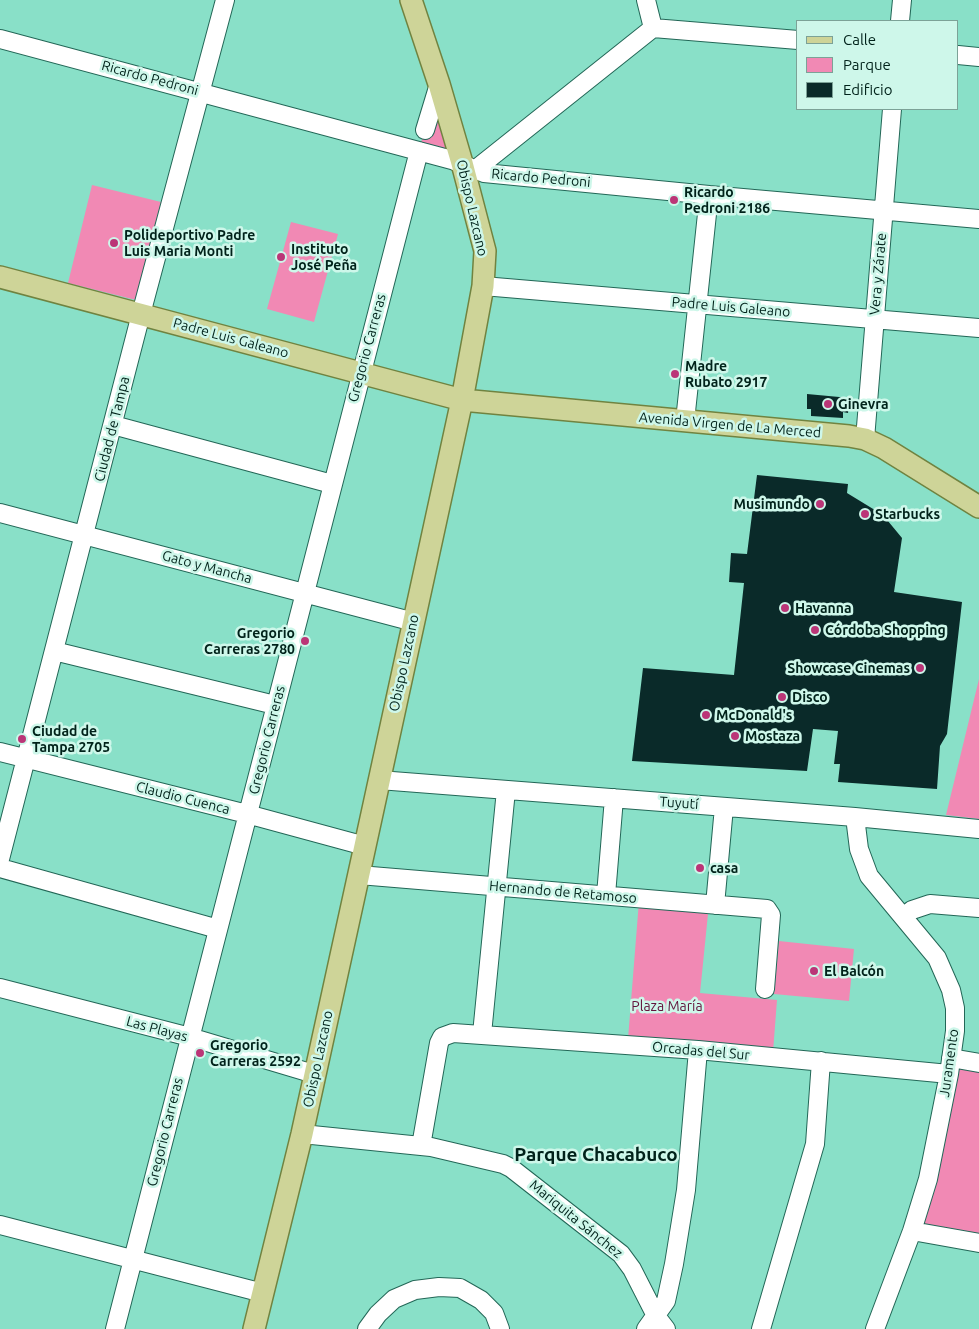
<!DOCTYPE html>
<html>
<head>
<meta charset="utf-8">
<style>
  body { margin:0 }
  #map { position:relative; width:979px; height:1329px; overflow:hidden; background:#89e0c8; font-family:Ubuntu,sans-serif }
  canvas { display:block }
  .legend { position:absolute; left:796px; top:20px; width:162px; height:90px; box-sizing:border-box; background:#cef7ea; border:1px solid #7ca297; margin:0; padding:6px 9px; list-style:none; font-size:15px; color:#00221a }
  .legend li { display:flex; align-items:center; gap:10px; height:25px }
  .legend b { width:25px; border:1px solid #7ca297 }
</style>
</head>
<body>
<div id="map">
<canvas width="979" height="1329"></canvas>
<ul class="legend">
<li><b style="height:6px;background:#ced498"></b>Calle</li>
<li><b style="height:14px;background:#f189b4"></b>Parque</li>
<li><b style="height:14px;background:#0a2a29"></b>Edificio</li>
</ul>
</div>
<script>
const context = document.querySelector('canvas').getContext('2d');
context.lineJoin = 'round';
function fillPath(path, color) {
  context.fillStyle = color;
  context.fill(path, 'evenodd');
}
function poly(rows) {
  const path = new Path2D();
  for (const r of rows) {
    path.moveTo(r[0], r[1]);
    for (let i = 2; i < r.length; i += 2) path.lineTo(r[i], r[i + 1]);
  }
  return path;
}
function trace(path, color, width, dash) {
  context.strokeStyle = color;
  context.lineWidth = width;
  context.lineCap = dash ? 'butt' : 'round';
  context.setLineDash(dash || []);
  context.stroke(path);
}
function drawText(font, color, halo, rows, align = 'center') {
  context.font = font + ' Ubuntu,sans-serif';
  context.lineWidth = 5;
  context.setLineDash([]);
  context.textBaseline = 'middle';
  context.strokeStyle = halo;
  context.fillStyle = color;
  for (const [text, x, y, turn = 0] of rows) {
    context.save();
    context.translate(x, y);
    context.rotate((+turn || 0) * Math.PI / 180);
    context.textAlign = isNaN(turn) ? turn : align;
    if (halo) context.strokeText(text, 0, 0);
    context.fillText(text, 0, 0);
    context.restore();
  }
}
fillPath(poly([
  [439,114,452,154,420,146,423,136,430,138],
  [92,185,161,202,136,300,68,283],
  [291,222,338,234,314,322,267,309],
  [979,679,979,819,946,815],
  [639,901,709,904,700,993,777,1000,773,1052,628,1039],
  [779,941,854,949,849,1001,774,994],
  [958,1067,979,1070,979,1243,918,1229]
]), '#f189b4');
fillPath(poly([
  [807,394,850,398,848,413,843,412,843,418,811,416,811,409,807,409],
  [757,475,848,484,847,493,883,515,902,538,894,592,962,602,947,734,940,746,937,789,838,782,840,764,834,764,838,731,813,729,807,771,632,761,643,668,734,675,744,583,729,582,731,553,747,554]
]), '#0a2a29');
const minor = poly([
  [900,21,902,0],
  [653,28,798,40],
  [0,39,452,160,484,173,709,195,979,219],
  [958,55,979,57],
  [425,130,439,84],
  [468,174,476,169,653,28,646,0],
  [483,286,979,328],
  [685,421,709,195],
  [113,425,332,484],
  [865,439,892,109],
  [0,513,414,622],
  [54,651,275,705],
  [0,752,247,814,365,846],
  [379,780,855,817,979,829],
  [855,817,859,849,869,876,937,958,951,990,955,1008,955,1031,949,1074,928,1179,912,1231,875,1329],
  [0,859,141,314,225,0],
  [0,868,218,929],
  [359,875,767,909,771,915,765,989],
  [606,895,614,798],
  [715,905,724,807],
  [903,917,912,910,930,904,979,908],
  [0,988,190,1037,314,1074],
  [482,1034,506,790],
  [951,1058,979,1063],
  [302,1134,431,1147,503,1164,511,1168,621,1254,632,1269,656,1316,666,1329],
  [421,1146,439,1043,442,1037,453,1033,698,1050,949,1074],
  [0,1225,263,1293],
  [912,1231,979,1243],
  [115,1329,419,151],
  [367,1329,378,1314,394,1299,415,1290,439,1287,460,1288,481,1300,494,1313,500,1329],
  [646,1329,666,1301,674,1264,686,1190,698,1050],
  [761,1329,815,1144,821,1061]
]);
const major = poly([
  [0,277,462,400,849,436,865,439,884,448,979,507],
  [254,1329,302,1134,365,846,462,400,483,286,485,251,462,163,439,84,411,0]
]);
trace(minor, '#236757', 20);
trace(major, '#708340', 24);
trace(minor, '#fff', 18);
trace(major, '#ced498', 21);
for (const [x, y, r, color] of [
  [674,200,5,"#bb3577"],
  [114,243,5,"#bb3577"],
  [281,257,5,"#bb3577"],
  [675,374,5,"#bb3577"],
  [828,404,5,"#bb3577"],
  [820,504,5,"#bb3577"],
  [865,514,5,"#bb3577"],
  [785,608,5,"#bb3577"],
  [815,630,5,"#bb3577"],
  [305,641,5,"#bb3577"],
  [920,668,5,"#bb3577"],
  [782,697,5,"#bb3577"],
  [706,715,5,"#bb3577"],
  [735,736,5,"#bb3577"],
  [22,739,5,"#bb3577"],
  [700,868,5,"#bb3577"],
  [814,971,5,"#bb3577"],
  [200,1053,5,"#bb3577"]
]) {
  const dot = new Path2D();
  dot.arc(x, y, r, 0, 2 * Math.PI);
  context.fillStyle = color;
  context.fill(dot);
  trace(dot, '#cef7ea', 2);
}
drawText('14px', '#00221a', '#cef7ea', [
  ["Ricardo Pedroni",150,78,15],
  ["Ricardo Pedroni",541,178,5],
  ["Obispo Lazcano",472,208,77],
  ["Vera y Zárate",878,274,-85],
  ["Padre Luis Galeano",731,307,5],
  ["Padre Luis Galeano",231,338,15],
  ["Gregorio Carreras",367,348,-75],
  ["Avenida Virgen de La Merced",730,425,5],
  ["Ciudad de Tampa",112,429,-76],
  ["Gato y Mancha",207,567,15],
  ["Obispo Lazcano",404,663,-78],
  ["Gregorio Carreras",267,740,-76],
  ["Claudio Cuenca",183,798,14],
  ["Tuyutí",679,803,4],
  ["Hernando de Retamoso",563,892,5],
  ["Las Playas",157,1029,15],
  ["Orcadas del Sur",701,1051,5],
  ["Obispo Lazcano",318,1059,-78],
  ["Juramento",949,1063,-82],
  ["Gregorio Carreras",165,1132,-76],
  ["Mariquita Sánchez",576,1219,39]
]);
drawText('bold 14px', '#00221a', '#cef7ea', [
  ["Ricardo",684,192],
  ["Pedroni 2186",684,208],
  ["Polideportivo Padre",124,235],
  ["Luis Maria Monti",124,251],
  ["Instituto",291,249],
  ["José Peña",291,265],
  ["Madre",685,366],
  ["Rubato 2917",685,382],
  ["Ginevra",838,404],
  ["Musimundo",810,504,"right"],
  ["Starbucks",875,514],
  ["Havanna",795,608],
  ["Córdoba Shopping",825,630],
  ["Gregorio",295,633,"right"],
  ["Carreras 2780",295,649,"right"],
  ["Showcase Cinemas",910,668,"right"],
  ["Disco",792,697],
  ["McDonald's",716,715],
  ["Ciudad de",32,731],
  ["Tampa 2705",32,747],
  ["Mostaza",745,736],
  ["casa",710,868],
  ["El Balcón",824,971],
  ["Gregorio",210,1045],
  ["Carreras 2592",210,1061]
], 'left');
drawText('14px', '#63133c', '#cef7ea', [
  ["Plaza María",667,1006]
]);
drawText('bold 19px', '#00221a', '#cef7ea', [
  ["Parque Chacabuco",596,1155]
]);
</script>
</body>
</html>
